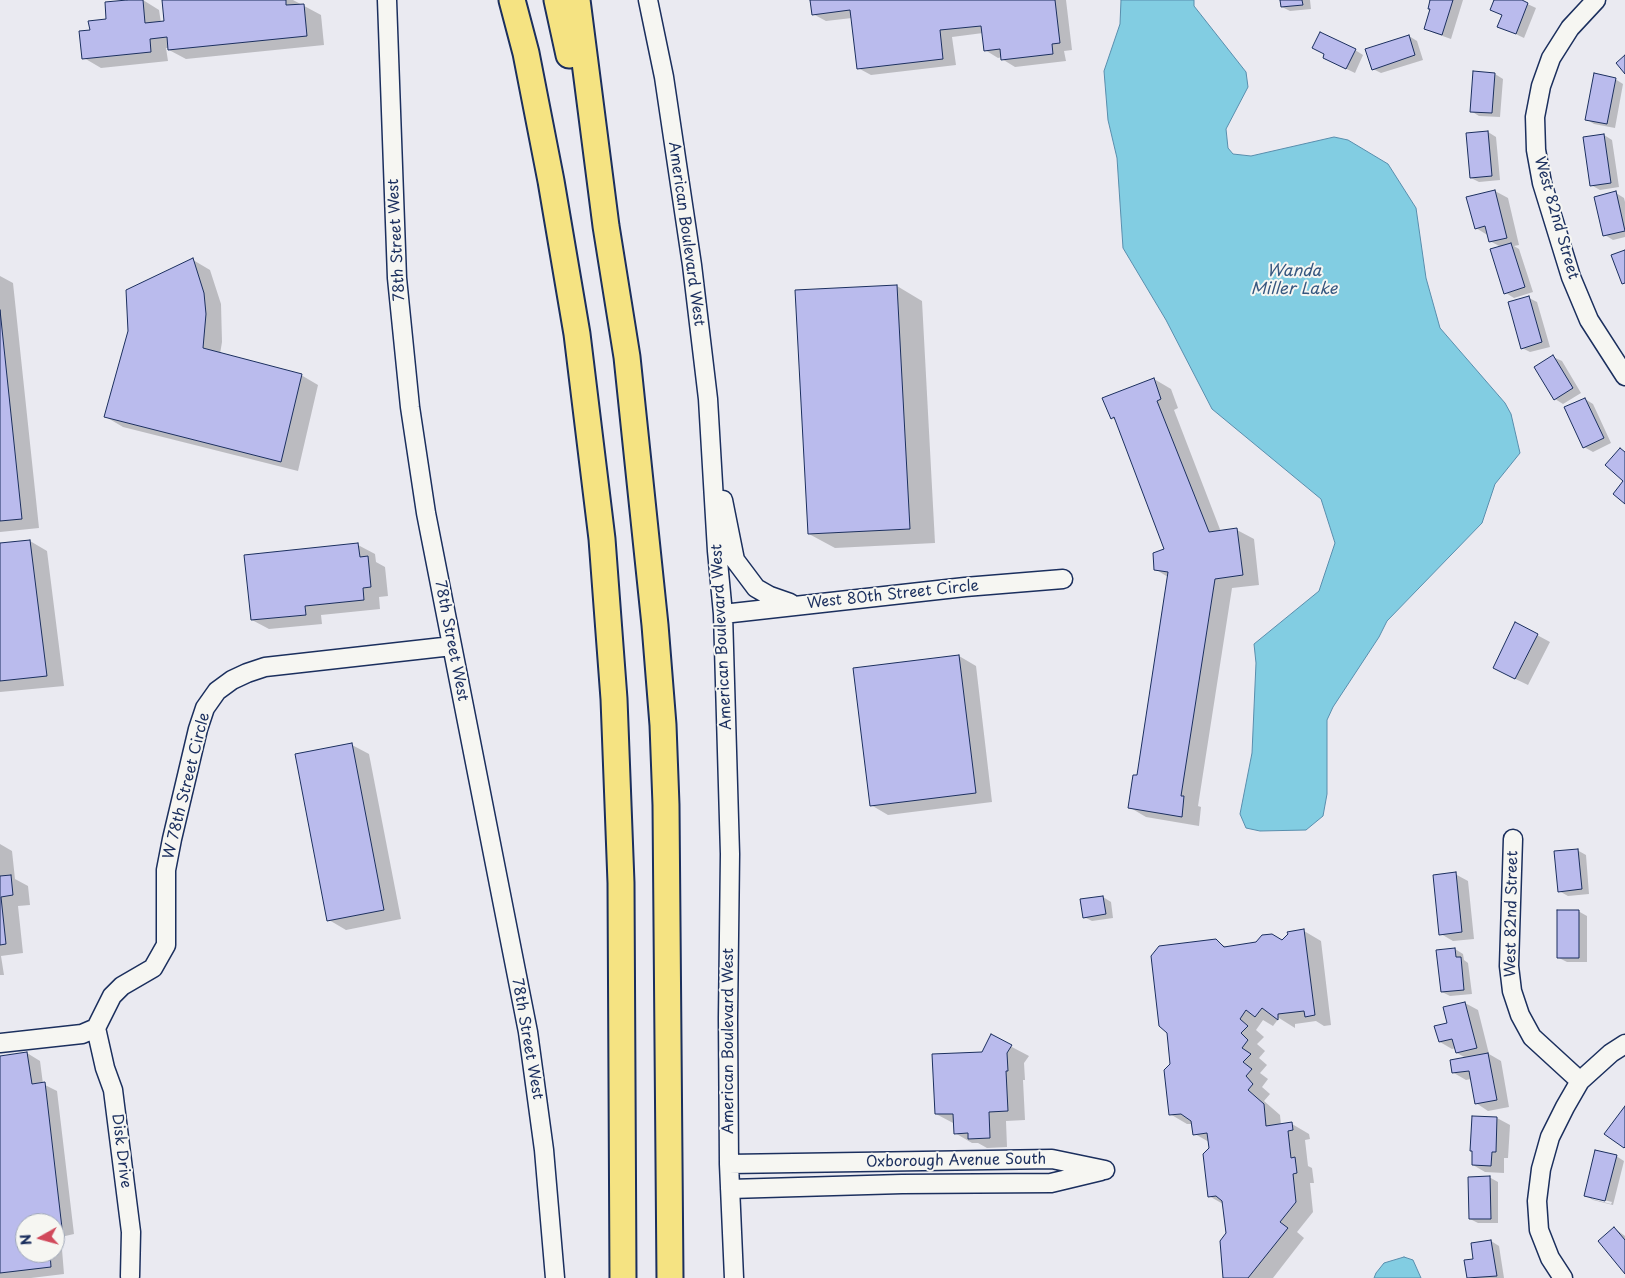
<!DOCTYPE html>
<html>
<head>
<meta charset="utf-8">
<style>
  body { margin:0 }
  #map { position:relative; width:1625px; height:1278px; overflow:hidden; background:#eaeaf1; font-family:"Playpen Sans",sans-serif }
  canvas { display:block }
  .north { position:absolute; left:15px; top:1213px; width:50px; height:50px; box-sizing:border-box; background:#f6f6f2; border:1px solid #9ea6b7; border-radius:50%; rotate:263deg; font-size:14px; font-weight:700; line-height:20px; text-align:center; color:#1b2f5e }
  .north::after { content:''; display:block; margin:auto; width:18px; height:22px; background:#d1495b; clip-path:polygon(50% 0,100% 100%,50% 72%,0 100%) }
</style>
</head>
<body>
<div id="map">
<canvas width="1625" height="1278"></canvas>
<div class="north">N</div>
</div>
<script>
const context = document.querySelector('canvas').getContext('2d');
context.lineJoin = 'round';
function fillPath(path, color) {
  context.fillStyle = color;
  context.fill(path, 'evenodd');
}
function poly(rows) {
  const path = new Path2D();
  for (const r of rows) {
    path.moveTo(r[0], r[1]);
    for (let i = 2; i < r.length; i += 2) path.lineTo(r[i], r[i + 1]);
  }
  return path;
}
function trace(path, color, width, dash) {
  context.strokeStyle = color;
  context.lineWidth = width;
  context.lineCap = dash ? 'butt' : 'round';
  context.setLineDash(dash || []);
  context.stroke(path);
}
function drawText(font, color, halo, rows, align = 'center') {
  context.font = font + ' "Playpen Sans",sans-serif';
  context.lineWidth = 4;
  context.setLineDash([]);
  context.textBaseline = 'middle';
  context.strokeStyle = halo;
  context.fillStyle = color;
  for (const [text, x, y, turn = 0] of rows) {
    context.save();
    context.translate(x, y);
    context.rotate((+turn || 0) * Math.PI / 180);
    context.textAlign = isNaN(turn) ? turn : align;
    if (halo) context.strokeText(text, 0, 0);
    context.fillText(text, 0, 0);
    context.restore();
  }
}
const water = poly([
  [1121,0,1194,0,1194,6,1246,72,1248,87,1226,129,1228,148,1233,154,1251,156,1334,137,1348,140,1388,164,1416,208,1426,278,1440,328,1505,403,1511,414,1520,453,1495,484,1482,523,1387,621,1379,637,1333,707,1327,720,1327,794,1323,816,1306,830,1260,831,1246,828,1240,814,1252,753,1256,663,1254,644,1319,591,1335,543,1321,499,1212,409,1166,320,1123,248,1117,158,1108,120,1104,71,1120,24,1121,0],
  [1404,1257,1413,1260,1421,1278,1374,1278,1376,1273,1384,1263,1404,1257]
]);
fillPath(water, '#82cde2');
trace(water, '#598ead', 1);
fillPath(poly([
  [140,0,143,0,159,10,161,23,166,22,163,0,293,0,321,15,324,45,186,59,169,50,169,48,166,48,168,61,101,68,84,58,91,31],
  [811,0,1066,0,1072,50,1064,51,1066,61,1015,67,1002,59,1002,57,998,58,985,50,983,33,952,37,956,65,871,75,858,68,852,18,826,21,813,14],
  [1282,0,1310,0,1311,9,1290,11,1282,7],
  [1432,0,1463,0,1451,39,1434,33,1426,29,1432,10],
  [1495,0,1519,0,1536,8,1524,38,1499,26,1503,16,1491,9],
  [1409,36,1417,41,1423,60,1381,73,1373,69],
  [1355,50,1363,55,1355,73,1332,62],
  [1495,74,1503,79,1500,117,1479,116,1471,111],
  [1615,79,1623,84,1615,128,1594,124,1586,119],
  [1488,132,1496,137,1500,180,1479,182,1471,178],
  [1604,135,1612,140,1619,187,1600,190,1591,185],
  [1495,191,1508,198,1519,245,1514,246,1519,249,1533,292,1514,298,1506,293,1501,247,1490,241,1489,236,1476,228],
  [1616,193,1624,198,1625,202,1625,237,1613,240,1605,235],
  [193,260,210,270,221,304,222,342,220,354,301,375,318,385,298,471,123,427,106,417],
  [0,276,13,283,39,528,0,532],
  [897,286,922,301,935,543,835,548,809,534],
  [1529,298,1537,302,1550,347,1530,352,1522,348],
  [1553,357,1562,361,1581,393,1563,404,1555,399],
  [1154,379,1171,389,1178,408,1174,410,1221,532,1237,530,1254,539,1259,585,1232,588,1198,806,1201,807,1199,826,1146,817,1129,807,1138,777,1168,577,1155,569,1166,549,1117,421,1112,418],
  [1585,399,1593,404,1611,443,1593,452,1584,447],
  [30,541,47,551,64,686,0,692,0,544],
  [358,545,375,554,376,562,385,567,388,596,379,597,380,609,321,615,322,624,269,629,252,620],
  [1537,635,1550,642,1528,685,1507,675],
  [959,656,976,666,992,802,888,815,871,805],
  [352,745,369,754,401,919,346,930,329,920],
  [0,844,12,851,15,879,28,886,30,905,18,906,23,953,1,956,4,975,0,975],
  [1577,850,1586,855,1589,894,1568,896,1559,891],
  [1455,874,1468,881,1474,939,1453,941,1441,934],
  [1103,897,1111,902,1113,918,1092,921,1084,917],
  [1578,911,1587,916,1587,962,1567,962,1559,958],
  [1304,931,1321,941,1331,1025,1324,1026,1316,1021,1295,1024,1295,1028,1279,1018,1273,1026,1263,1020,1256,1030,1264,1037,1257,1044,1265,1051,1259,1058,1267,1065,1260,1073,1268,1079,1262,1087,1270,1094,1264,1101,1280,1115,1281,1125,1292,1124,1309,1134,1310,1139,1305,1140,1308,1166,1312,1168,1314,1183,1310,1183,1313,1212,1297,1232,1304,1238,1273,1278,1225,1278,1227,1234,1223,1204,1209,1196,1209,1142,1195,1134,1193,1124,1187,1124,1170,1114,1171,1064,1216,941,1228,948,1283,941],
  [1455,949,1463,954,1464,960,1468,963,1472,994,1450,996,1442,992],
  [1465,1003,1478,1010,1489,1054,1501,1061,1509,1107,1488,1111,1476,1103,1471,1079,1466,1080,1454,1073,1466,1058,1457,1053,1456,1048,1452,1049,1440,1042,1449,1024],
  [991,1036,1029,1056,1024,1063,1025,1080,1023,1080,1025,1120,1006,1121,1007,1147,987,1148,978,1143,972,1143,955,1133,955,1124,936,1114,983,1054],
  [27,1053,40,1061,43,1084,57,1091,74,1234,61,1237,64,1274,31,1278,0,1278,0,1057],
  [25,1223,55,1223,55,1253,25,1253],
  [1497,1118,1510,1125,1508,1158,1504,1158,1504,1173,1485,1172,1473,1165,1473,1152,1471,1151],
  [1616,1156,1624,1161,1613,1205,1593,1200,1585,1195],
  [1592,1197,1612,1202,1611,1204,1592,1199],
  [1489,1177,1498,1182,1498,1223,1478,1223,1470,1219],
  [1614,1228,1625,1236,1625,1272],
  [1491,1241,1499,1246,1504,1278,1468,1278,1465,1261,1475,1260]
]), '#0003');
const building = poly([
  [127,0,143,0,145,23,164,21,162,0,286,0,286,5,304,4,307,36,168,50,167,37,150,39,151,52,82,59,79,31,90,30,88,21,106,19,105,2,127,0],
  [810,0,1055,0,1060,43,1052,44,1053,54,1001,60,1000,49,984,51,981,26,940,30,943,59,857,69,850,10,812,15,810,0],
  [1280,0,1302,0,1303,5,1281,7,1280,0],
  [1430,0,1453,0,1442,35,1424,29,1430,9,1428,9,1430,0],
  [1494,0,1522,0,1528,3,1516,34,1497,27,1502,15,1490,10,1494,0],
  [1320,32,1356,49,1346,69,1323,58,1324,54,1312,48,1320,32],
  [1409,35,1415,55,1372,70,1365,49,1409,35],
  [1625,55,1625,74,1616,63,1625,55],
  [1473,71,1495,73,1492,113,1470,112,1473,71],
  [1594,73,1616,78,1607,124,1585,120,1594,73],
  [1488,131,1492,176,1470,178,1466,133,1488,131],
  [1604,134,1611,183,1590,186,1583,137,1604,134],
  [1495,190,1507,238,1489,242,1485,226,1475,229,1466,197,1495,190],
  [1616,191,1625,231,1603,236,1594,197,1616,191],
  [1511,243,1525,287,1504,294,1490,249,1511,243],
  [1625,250,1625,283,1622,284,1611,255,1625,250],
  [193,258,204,293,206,314,203,348,302,374,281,462,104,417,128,331,126,290,193,258],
  [897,285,910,529,808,534,795,290,897,285],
  [1529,296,1542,342,1521,349,1508,302,1529,296],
  [0,310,22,519,0,521,0,310],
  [1553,355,1573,388,1554,400,1534,367,1553,355],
  [1154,378,1161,399,1157,401,1209,532,1237,528,1243,575,1215,579,1181,796,1184,796,1182,817,1128,808,1133,775,1137,775,1168,572,1154,570,1153,553,1164,549,1114,417,1111,419,1102,398,1154,378],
  [1585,398,1604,438,1583,448,1564,407,1585,398],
  [1620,448,1625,452,1625,504,1613,494,1623,481,1605,465,1620,448],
  [30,540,47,676,0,681,0,543,30,540],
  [358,543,360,557,368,556,371,587,363,588,364,600,305,606,306,615,251,620,244,555,358,543],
  [1515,622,1538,634,1515,679,1493,668,1515,622],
  [959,655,976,793,870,806,853,668,959,655],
  [352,743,384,910,327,921,295,754,352,743],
  [1578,849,1582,889,1558,892,1554,851,1578,849],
  [1456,872,1462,932,1439,935,1433,875,1456,872],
  [11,875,13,895,1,897,6,944,0,945,0,876,11,875],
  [1103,896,1106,914,1083,918,1080,899,1103,896],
  [1557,910,1579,910,1579,958,1557,958,1557,910],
  [1304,929,1315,1015,1305,1017,1304,1011,1278,1014,1278,1020,1262,1008,1255,1017,1246,1010,1240,1019,1248,1026,1241,1033,1248,1040,1242,1048,1251,1054,1243,1062,1252,1069,1246,1076,1253,1084,1248,1090,1264,1104,1266,1126,1292,1122,1293,1130,1288,1131,1291,1158,1295,1157,1297,1173,1293,1174,1296,1202,1280,1222,1288,1228,1248,1278,1223,1278,1220,1241,1226,1233,1222,1201,1216,1196,1208,1197,1203,1154,1209,1148,1207,1133,1193,1135,1191,1121,1181,1114,1169,1115,1164,1070,1170,1064,1167,1033,1159,1026,1151,956,1159,946,1216,939,1224,947,1256,942,1262,935,1272,934,1282,940,1288,934,1287,932,1304,929],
  [1455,948,1456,957,1461,957,1464,990,1441,992,1436,950,1455,948],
  [1465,1002,1477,1048,1456,1053,1452,1039,1439,1042,1434,1026,1447,1023,1443,1007,1465,1002],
  [991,1034,1012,1045,1007,1053,1008,1071,1006,1071,1008,1111,989,1112,990,1138,968,1139,968,1133,954,1134,953,1114,935,1114,932,1054,982,1052,991,1034],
  [27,1052,32,1084,45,1082,62,1228,55,1229,55,1223,25,1223,25,1253,50,1253,51,1267,0,1273,0,1056,27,1052],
  [1488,1053,1497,1100,1475,1104,1469,1071,1452,1073,1450,1060,1488,1053],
  [1625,1106,1625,1147,1624,1148,1604,1134,1625,1106],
  [1472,1116,1497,1117,1496,1152,1492,1152,1491,1166,1472,1165,1472,1151,1470,1151,1472,1116],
  [1595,1150,1617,1155,1605,1201,1584,1196,1595,1150],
  [1490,1176,1491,1219,1469,1219,1468,1177,1490,1176],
  [1614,1227,1625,1240,1625,1274,1598,1241,1614,1227],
  [1491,1240,1497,1276,1467,1278,1464,1260,1473,1259,1471,1243,1491,1240]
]);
fillPath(building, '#babbed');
trace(building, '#1b2f5e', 1);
const minor = poly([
  [387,0,397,278,410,407,426,513,528,1032,544,1150,555,1278],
  [648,0,664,77,692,265,708,399,717,551,723,614,730,854,728,1018,729,1164,734,1278],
  [1596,0,1570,28,1551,58,1541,86,1535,117,1536,150,1542,183,1571,277,1589,320,1625,376],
  [723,500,735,560,756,588,770,596,790,603],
  [723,614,965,587,1063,579],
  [1513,839,1509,966,1512,991,1520,1015,1532,1037,1580,1081],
  [96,1028,105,1068,113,1090,131,1232,130,1276],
  [0,1043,82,1034,96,1028,112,996,122,986,153,968,166,945,166,870,172,839,198,729,205,708,217,691,232,680,247,673,265,667,452,646],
  [729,1164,1052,1159,1105,1170],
  [730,1189,902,1184,1051,1183,1101,1171],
  [1563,1278,1550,1258,1539,1230,1537,1201,1541,1169,1550,1137,1565,1107,1580,1081,1611,1053,1625,1044]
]);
const highway = poly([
  [512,0,526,53,551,181,577,334,602,539,614,699,621,883,623,1278],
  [557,0,569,55],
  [577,0,606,226,627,357,655,625,663,725,666,805,670,1278]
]);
trace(minor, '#1b2f5e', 21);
trace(highway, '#1b2f5e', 29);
trace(minor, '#f6f6f2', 18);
trace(highway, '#f5e382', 25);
drawText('15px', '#1b2f5e', '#f6f6f2', [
  ["West 82nd Street",1556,218,74],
  ["American Boulevard West",686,234,82],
  ["78th Street West",397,240,-93],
  ["West 80th Street Circle",893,595,-6],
  ["American Boulevard West",722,637,-93],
  ["78th Street West",451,641,79],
  ["W 78th Street Circle",187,786,-76],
  ["West 82nd Street",1512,914,-89],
  ["78th Street West",527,1039,80],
  ["American Boulevard West",729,1041,-90],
  ["Disk Drive",121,1151,83],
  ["Oxborough Avenue South",956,1161,-1]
]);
drawText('italic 16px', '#35567f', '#f6f6f2', [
  ["Wanda",1294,272],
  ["Miller Lake",1294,290]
]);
</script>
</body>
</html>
